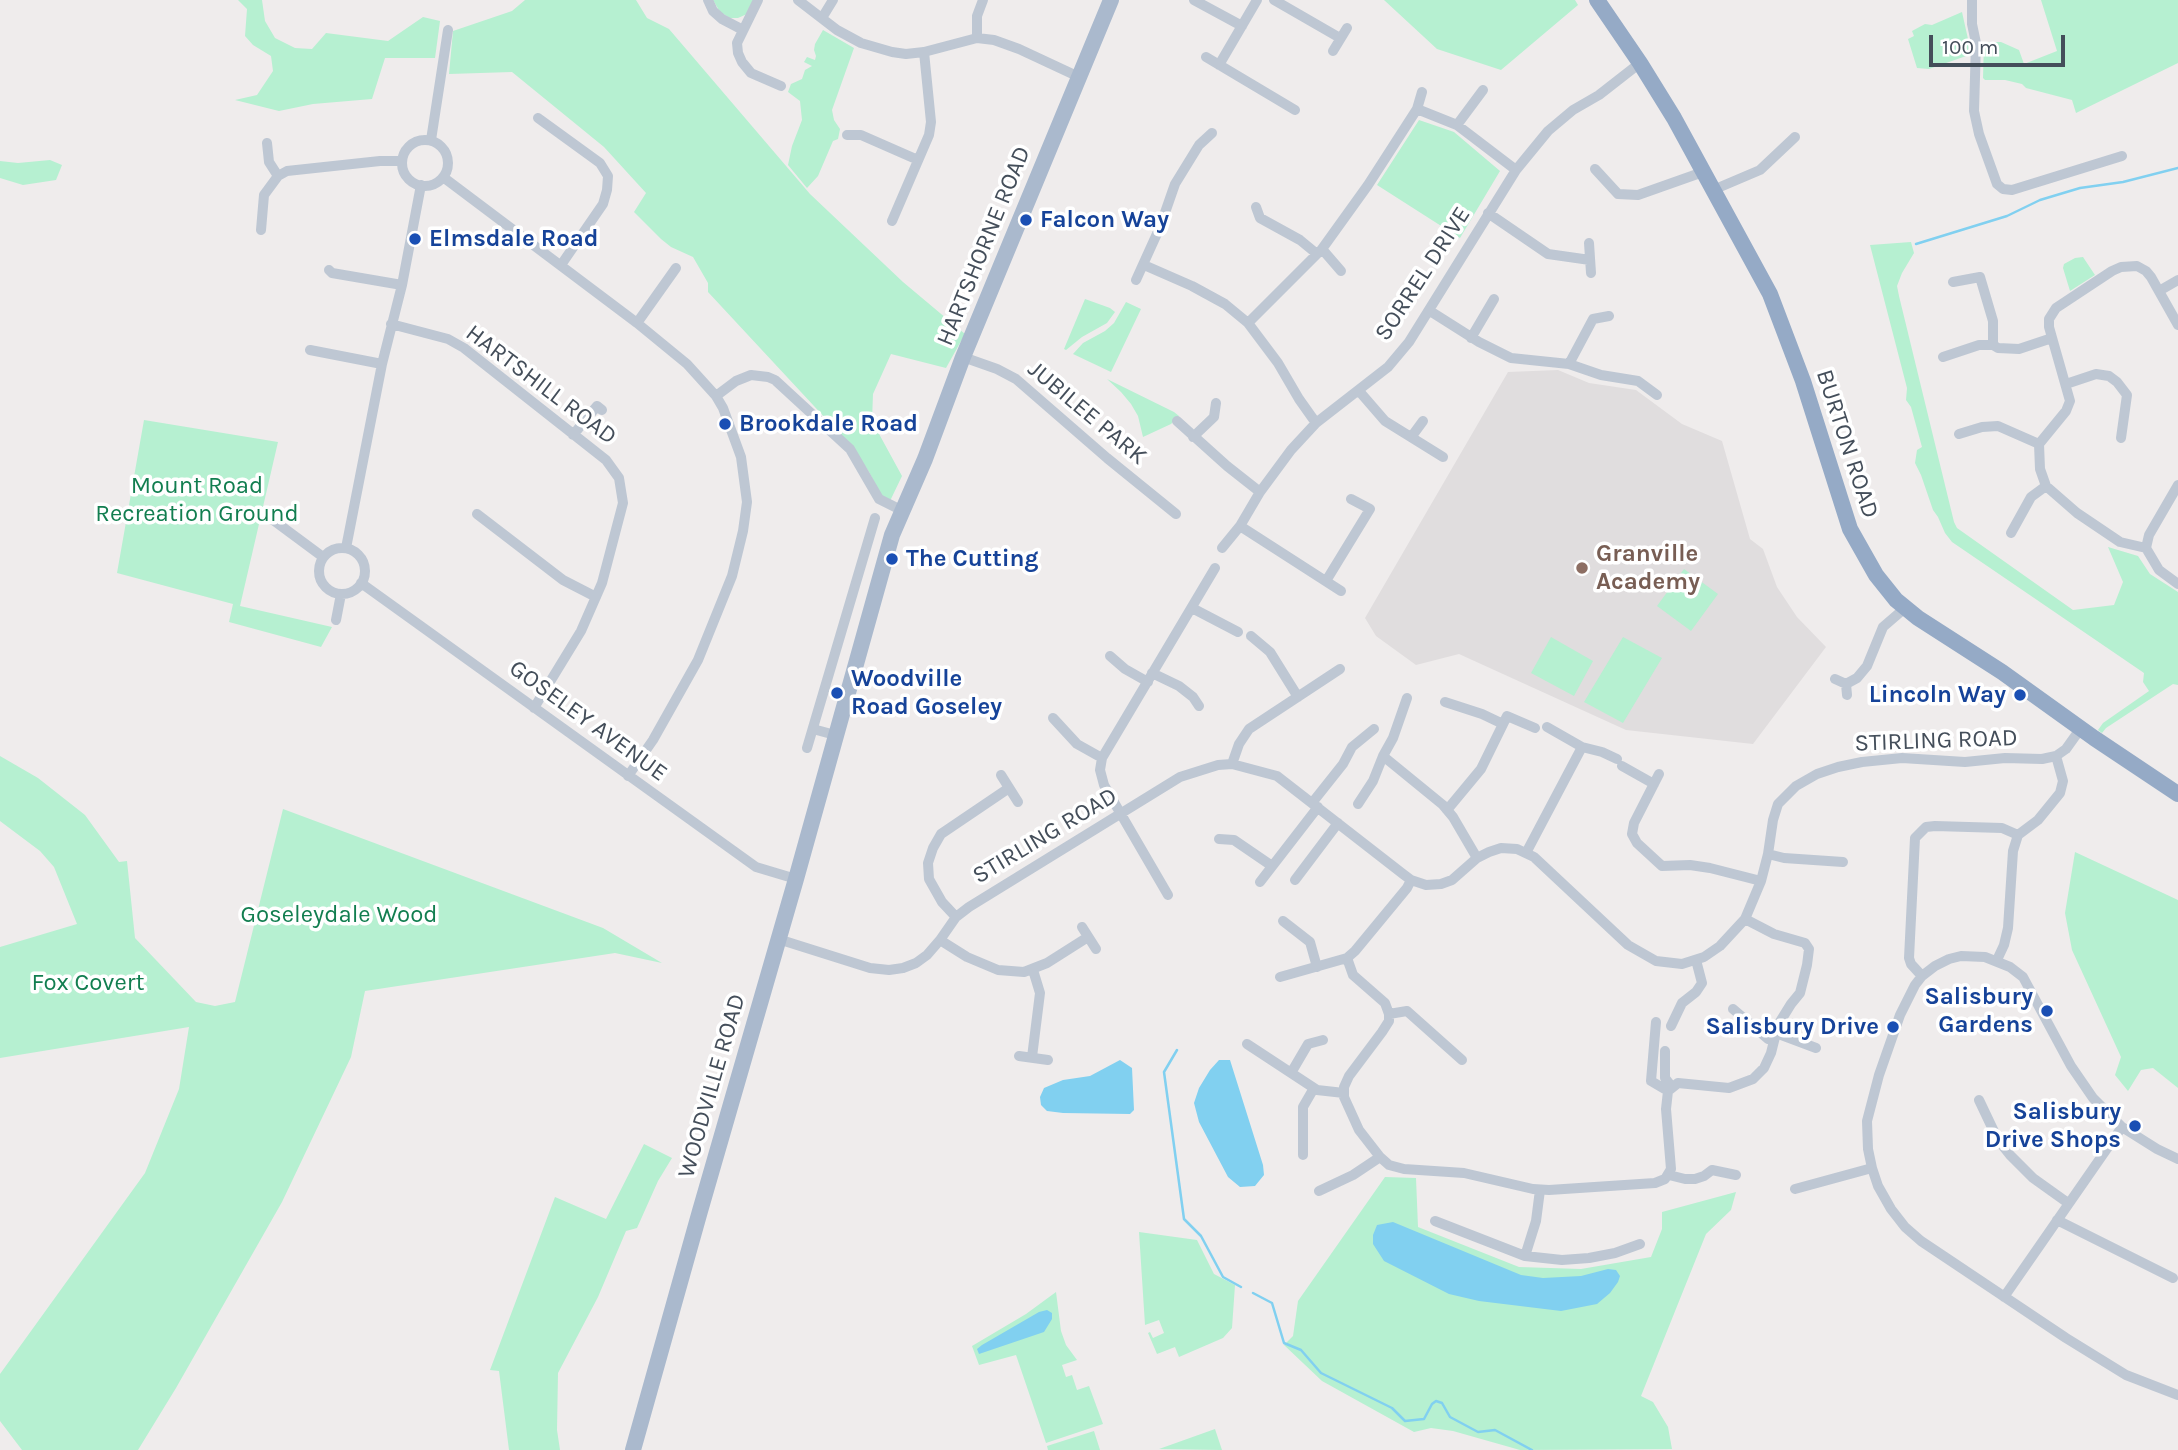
<!DOCTYPE html>
<html>
<head>
<meta charset="utf-8">
<style>
  body { margin:0 }
  #map { position:relative; width:2178px; height:1450px; overflow:hidden; background:#efecec; font-family:Karla,sans-serif }
  canvas { display:block }
  .scale { position:absolute; left:1929px; top:35px; width:136px; height:32px; box-sizing:border-box; border:4px solid #444e5a; border-top:0; padding-left:9px; font-size:21px; line-height:24px; white-space:nowrap; color:#444e5a; -webkit-text-stroke:5px #fff; paint-order:stroke }
</style>
</head>
<body>
<div id="map">
<canvas width="2178" height="1450"></canvas>
<div class="scale">100 m</div>
</div>
<script>
const context = document.querySelector('canvas').getContext('2d');
context.lineJoin = 'round';
function fillPath(path, color) {
  context.fillStyle = color;
  context.fill(path, 'evenodd');
}
function poly(rows) {
  const path = new Path2D();
  for (const r of rows) {
    if (r.length === 3) {
      path.moveTo(r[0] + r[2], r[1]);
      path.arc(r[0], r[1], r[2], 0, 2 * Math.PI);
      continue;
    }
    path.moveTo(r[0], r[1]);
    for (let i = 2; i < r.length; i += 2) path.lineTo(r[i], r[i + 1]);
  }
  return path;
}
function trace(path, color, width, dash) {
  context.strokeStyle = color;
  context.lineWidth = width;
  context.lineCap = dash ? 'butt' : 'round';
  context.setLineDash(dash || []);
  context.stroke(path);
}
function drawText(font, color, halo, rows, align = 'center') {
  context.font = font + ' Karla,sans-serif';
  context.lineWidth = 7;
  context.setLineDash([]);
  context.textBaseline = 'middle';
  context.strokeStyle = halo;
  context.fillStyle = color;
  for (const [text, x, y, turn = 0] of rows) {
    context.save();
    context.translate(x, y);
    context.rotate((+turn || 0) * Math.PI / 180);
    context.textAlign = isNaN(turn) ? turn : align;
    if (halo) context.strokeText(text, 0, 0);
    context.fillText(text, 0, 0);
    context.restore();
  }
}
fillPath(poly([
  [1558,370,1589,383,1636,390,1682,424,1722,441,1750,539,1763,549,1777,587,1797,617,1826,647,1753,744,1626,730,1459,654,1416,665,1376,636,1365,618,1508,372]
]), '#e0ddde');
fillPath(poly([
  [238,0,262,0,265,21,275,38,295,48,312,49,326,33,388,41,423,17,440,21,435,58,385,58,372,99,313,104,279,111,235,100,257,95,273,71,271,56,253,45,245,36,247,9],
  [525,0,636,0,647,18,669,29,810,194,903,282,965,334,946,368,891,354,873,394,872,421,902,476,890,501,882,497,869,472,853,448,708,292,708,283,693,257,671,247,661,239,634,212,646,193,604,147,512,72,449,74,453,31,512,11],
  [713,0,753,0,747,14,738,18,730,18,720,12],
  [1384,0,1575,0,1578,5,1501,70,1437,49],
  [2041,0,2178,0,2178,63,2076,113,2072,100,2026,88,2022,84,2005,80,1985,80,1983,78,1984,42,2001,42,2019,50,2024,64,2057,51],
  [1962,12,1968,39,1969,55,1929,69,1917,68,1908,39,1914,36,1912,31,1925,24,1932,25],
  [823,30,854,48,832,110,834,120,840,129,838,139,833,141,818,176,807,188,788,165,792,146,802,120,800,101,788,92,791,84,802,79,805,70,812,66,804,62,807,57,815,60,816,56,814,50,815,44],
  [1419,120,1454,132,1500,171,1460,238,1377,185],
  [50,160,62,165,56,180,23,185,0,178,0,161,18,163],
  [1911,242,1914,253,1902,273,1897,286,1899,296,1954,522,1957,528,2073,610,2114,605,2123,582,2108,547,2138,556,2150,574,2178,592,2178,685,2173,684,2106,728,2102,733,2098,730,2103,723,2149,691,2143,682,2144,673,1952,542,1945,533,1938,517,1933,510,1921,475,1915,463,1917,450,1922,447,1911,407,1906,400,1907,388,1870,245],
  [2083,257,2095,275,2070,291,2063,268,2064,264,2075,258],
  [1085,299,1110,308,1115,312,1107,323,1082,337,1066,350,1064,349],
  [1126,302,1141,309,1111,372,1073,354,1083,343,1105,331,1114,323],
  [1107,379,1174,412,1179,416,1171,424,1143,437,1138,416,1131,404,1121,392],
  [144,420,278,442,240,606,332,627,321,647,229,622,233,604,117,573],
  [1684,569,1718,594,1691,631,1657,606],
  [1551,637,1593,661,1574,696,1531,673],
  [1623,637,1662,658,1623,723,1584,702],
  [0,756,38,778,85,815,119,862,127,861,135,938,196,1002,215,1006,235,1002,283,809,603,928,662,963,615,953,365,991,351,1057,282,1202,176,1388,138,1450,22,1450,0,1421,0,1374,145,1173,179,1089,189,1027,0,1058,0,947,77,924,54,867,40,851,0,821],
  [2075,852,2178,900,2178,1088,2153,1068,2141,1070,2128,1091,2115,1075,2121,1057,2072,950,2065,913],
  [644,1144,672,1158,658,1181,637,1228,626,1231,598,1297,558,1373,557,1430,560,1450,509,1450,499,1371,490,1370,555,1197,606,1219],
  [1385,1177,1416,1178,1418,1227,1519,1267,1581,1269,1651,1257,1662,1229,1662,1212,1736,1192,1731,1210,1706,1234,1641,1396,1653,1402,1668,1427,1672,1449,1520,1450,1453,1431,1431,1428,1414,1432,1322,1381,1284,1345,1293,1336,1298,1301],
  [1139,1232,1197,1240,1214,1274,1235,1285,1232,1328,1223,1338,1179,1357,1175,1347,1157,1354,1148,1333,1150,1332,1153,1338,1164,1333,1159,1320,1145,1325],
  [1056,1292,1061,1331,1066,1345,1077,1360,1062,1365,1066,1377,1072,1375,1077,1390,1089,1386,1103,1424,1046,1443,1016,1355,979,1365,972,1346,1026,1314],
  [1215,1429,1222,1450,1159,1449],
  [1094,1431,1100,1450,1048,1450,1047,1446]
]), '#b6f0d1');
fillPath(poly([
  [1120,1060,1132,1068,1134,1110,1130,1114,1063,1113,1047,1111,1041,1105,1040,1097,1044,1088,1063,1080,1090,1076],
  [1219,1060,1230,1060,1263,1165,1264,1175,1255,1186,1240,1187,1228,1177,1199,1122,1194,1103,1199,1088,1210,1070],
  [1393,1222,1521,1275,1543,1278,1581,1276,1608,1269,1616,1270,1620,1276,1618,1282,1610,1293,1597,1304,1561,1311,1479,1301,1449,1294,1384,1261,1373,1244,1373,1235,1377,1225],
  [1047,1310,1052,1313,1052,1319,1044,1332,979,1354,977,1349,982,1345,1039,1312]
]), '#81d0f0');
trace(poly([
  [1916,244,2007,216,2040,200,2080,188,2123,182,2178,168],
  [1177,1050,1164,1072,1184,1219,1201,1236,1223,1277,1241,1287],
  [1253,1293,1272,1303,1284,1343,1301,1350,1321,1373,1392,1408,1405,1421,1424,1419,1432,1404,1436,1401,1442,1403,1450,1417,1478,1432,1495,1430,1532,1450]
]), '#81d0f0', 2.5);
trace(poly([
  [708,0,713,11,722,19,743,30],
  [758,0,737,43,738,53,742,62,751,73,781,86],
  [798,0,837,30,861,43,892,52,906,54,924,52,977,38,994,40,1019,49,1079,77],
  [1194,0,1242,26],
  [1274,0,1340,38],
  [1972,0,1972,24,1976,43,1974,111,1979,134,1997,184,2003,189,2012,190,2122,156],
  [822,18,833,0],
  [977,38,977,16,983,0],
  [1333,51,1347,28],
  [1206,57,1295,110],
  [1219,65,1257,0],
  [1417,109,1457,125,1516,170],
  [538,118,600,163,608,176,607,190,603,204,561,265],
  [1457,125,1483,90],
  [847,135,861,135,918,160],
  [431,140,448,30],
  [425,163,23],
  [267,143,269,162,278,176],
  [1595,169,1618,194,1638,195,1703,172],
  [443,177,637,323,687,364,716,396,723,408,741,457,747,502,743,531,732,576,698,660,653,740,628,776],
  [1713,190,1760,170,1795,137],
  [1256,207,1260,218,1300,240,1317,254],
  [1488,213,1548,254,1590,260],
  [892,221,929,135,931,122,924,52],
  [261,230,264,195,278,176,287,171,380,161,402,161],
  [1589,243,1591,273],
  [1322,249,1341,271],
  [1144,265,1192,286,1225,304,1248,323,1278,363,1299,399,1316,423],
  [329,270,332,273,402,285],
  [1136,280,1160,227,1175,184,1199,145,1212,133],
  [1953,282,1980,277,1993,321,1993,345,1998,348,2019,349,2052,338],
  [2159,291,2178,280],
  [1430,311,1479,342,1511,358,1569,364,1601,375,1638,381,1657,395],
  [637,323,676,268],
  [1248,323,1322,249,1368,185,1417,109,1422,92],
  [391,324,448,339,464,348,606,460,619,478,623,503,602,583,581,631,534,708],
  [1471,338,1494,299],
  [310,350,382,364],
  [963,357,997,369,1016,379,1107,458,1176,514],
  [1943,357,1979,345,1993,345],
  [1569,364,1593,319,1609,316],
  [2066,384,2096,374,2109,376,2117,382,2127,395,2121,438],
  [1359,391,1385,421,1443,457],
  [716,396,736,381,751,375,768,377,775,380,850,449,879,499,901,510],
  [1177,421,1227,466,1260,492],
  [1959,434,1982,427,1998,426,2039,444],
  [573,435,597,406,602,410],
  [1412,436,1423,421],
  [1193,437,1214,417,1216,403],
  [265,514,323,557],
  [477,514,563,580,596,597],
  [1240,526,1341,591],
  [2011,533,2031,497,2046,486],
  [346,548,382,364,402,285,421,185],
  [1222,548,1240,526,1260,492,1291,450,1316,423,1388,367,1409,342,1516,170,1548,131,1573,110,1599,95,1640,63],
  [2146,548,2120,542,2077,513,2046,486,2040,469,2039,444,2066,411,2070,401,2049,327,2049,319,2056,308,2112,271,2121,267,2137,266,2146,271,2151,277,2178,325],
  [2146,548,2149,535,2178,485],
  [2146,548,2159,570,2178,584],
  [342,571,23],
  [1326,581,1370,509,1351,499],
  [361,583,756,867,796,879],
  [1192,608,1238,632],
  [336,620,341,594],
  [1251,636,1270,652,1298,697],
  [1110,656,1125,669,1148,682],
  [1152,673,1179,686,1193,697,1199,706],
  [1835,679,1846,684,1847,695],
  [1846,684,1857,678,1867,666,1883,627,1905,608],
  [1445,702,1482,714,1503,724],
  [1053,718,1077,744,1102,758],
  [1547,727,1582,747,1602,752,1617,759],
  [813,729,835,735],
  [807,748,875,518],
  [1383,756,1443,805,1453,817,1477,858],
  [1232,764,1239,744,1249,729,1340,669],
  [1622,766,1654,784],
  [1659,774,1634,823,1632,834,1637,843,1662,866,1690,865,1710,868,1761,881],
  [1001,775,1018,802],
  [1312,803,1343,764,1352,747,1374,729],
  [1358,804,1373,781,1383,756,1393,738,1407,698],
  [1447,810,1481,769,1507,716,1535,728],
  [1219,839,1234,840,1272,866],
  [1526,853,1582,747],
  [1768,854,1784,858,1843,862],
  [1295,880,1338,823],
  [1260,882,1318,807],
  [1168,895,1104,785,1100,770,1102,758,1215,568],
  [956,917,942,902,929,879,928,863,933,848,941,834,1009,788],
  [1283,921,1310,942,1317,967],
  [1082,927,1096,949],
  [778,939,870,968,889,970,903,968,916,963,927,955,940,940,956,917,969,907,1180,777,1218,765,1232,764,1277,776,1403,874,1411,880,1426,885,1441,884,1452,880,1477,858,1489,852,1501,848,1517,849,1534,857,1628,945,1656,961,1682,964,1704,957,1720,946,1745,919,1761,881,1768,854,1773,820,1778,804,1796,786,1817,774,1838,767,1862,762,1902,758,1965,762,2005,758,2042,759,2056,756,2066,749,2081,728],
  [940,940,967,957,998,970,1024,972,1047,963,1088,937],
  [1347,958,1353,975,1385,1003,1389,1014,1389,1021,1382,1032,1349,1076,1344,1087,1344,1097,1359,1130,1380,1157,1389,1165,1404,1169,1464,1173,1533,1189,1549,1190,1655,1183,1665,1179,1671,1169,1666,1109,1668,1091,1678,1083,1729,1088,1753,1079,1764,1068,1771,1053,1778,1025,1791,1004,1800,993,1807,965,1809,949,1805,943,1774,934,1745,919],
  [1997,960,2004,945,2008,928,2013,851,2018,835],
  [1922,976,1911,964,1909,958,1915,838,1926,827,1935,826,2002,828,2018,835,2038,820,2060,793,2063,781,2056,756],
  [1280,977,1347,958,1355,951,1407,888,1411,880],
  [1733,1009,1768,1039,1774,1040],
  [1389,1014,1407,1011,1462,1060],
  [1656,1022,1651,1081,1668,1091],
  [1671,1026,1682,1003,1696,992,1702,983,1696,960],
  [1776,1033,1816,1048],
  [1247,1044,1317,1090,1344,1093],
  [1665,1051,1665,1078,1672,1087],
  [1019,1056,1048,1060],
  [1032,1057,1040,993,1033,970],
  [1291,1073,1308,1044,1323,1040],
  [1979,1100,1998,1140,2010,1155,2033,1178,2068,1203],
  [1303,1155,1303,1107,1314,1088],
  [2178,1159,2157,1149,2122,1127,2093,1098,2071,1066,2023,977,2010,967,1985,957,1961,956,1949,959,1935,966,1922,976,1915,985,1900,1015,1879,1075,1867,1121,1868,1149,1872,1168,1878,1186,1891,1209,1905,1227,1921,1241,2066,1338,2126,1375,2178,1395],
  [1669,1175,1685,1179,1695,1179,1704,1176,1712,1170,1736,1175],
  [1795,1189,1872,1168],
  [1540,1190,1536,1221,1525,1256,1562,1260,1589,1258,1615,1253,1640,1244],
  [1319,1191,1353,1175,1380,1157],
  [2057,1220,2173,1278],
  [1435,1221,1525,1256],
  [2004,1297,2122,1127]
]), '#bec7d3', 10);
trace(poly([
  [633,1450,700,1211,796,879,892,535,925,459,963,357,1111,0]
]), '#aab9cd', 16);
trace(poly([
  [1597,0,1640,63,1674,118,1770,294,1803,381,1850,529,1876,575,1896,600,1918,618,2002,672,2094,738,2178,794]
]), '#95aac6', 16);
for (const [x, y, r, color] of [
  [1026,220,7,"#1a4fb4"],
  [415,239,7,"#1a4fb4"],
  [725,424,7,"#1a4fb4"],
  [892,559,7,"#1a4fb4"],
  [1582,568,7,"#8d6e63"],
  [837,693,7,"#1a4fb4"],
  [2020,695,7,"#1a4fb4"],
  [2047,1011,7,"#1a4fb4"],
  [1893,1027,7,"#1a4fb4"],
  [2135,1126,7,"#1a4fb4"]
]) {
  const dot = new Path2D();
  dot.arc(x, y, r, 0, 2 * Math.PI);
  context.fillStyle = color;
  context.fill(dot);
  trace(dot, '#fff', 2.5);
}
drawText('bold 24px', '#164399', '#fff', [
  ["Falcon Way",1040,220],
  ["Elmsdale Road",429,239],
  ["Brookdale Road",739,424],
  ["The Cutting",906,559],
  ["Woodville",851,679],
  ["Road Goseley",851,707],
  ["Lincoln Way",2006,695,"right"],
  ["Salisbury",2033,997,"right"],
  ["Gardens",2033,1025,"right"],
  ["Salisbury Drive",1879,1027,"right"],
  ["Salisbury",2121,1112,"right"],
  ["Drive Shops",2121,1140,"right"]
], 'left');
drawText('24px', '#444e5a', '#fff', [
  ["HARTSHORNE ROAD",984,246,-68],
  ["SORREL DRIVE",1423,274,-57],
  ["HARTSHILL ROAD",541,385,37],
  ["JUBILEE PARK",1087,413,40],
  ["BURTON ROAD",1847,444,72],
  ["GOSELEY AVENUE",588,721,36],
  ["STIRLING ROAD",1936,741,-2],
  ["STIRLING ROAD",1045,836,-31],
  ["WOODVILLE ROAD",712,1086,-74]
]);
drawText('24px', '#127e50', '#fff', [
  ["Mount Road",197,486],
  ["Recreation Ground",197,514],
  ["Goseleydale Wood",339,915],
  ["Fox Covert",88,983]
]);
drawText('bold 24px', '#785e54', '#fff', [
  ["Granville",1596,554],
  ["Academy",1596,582]
], 'left');
</script>
</body>
</html>
